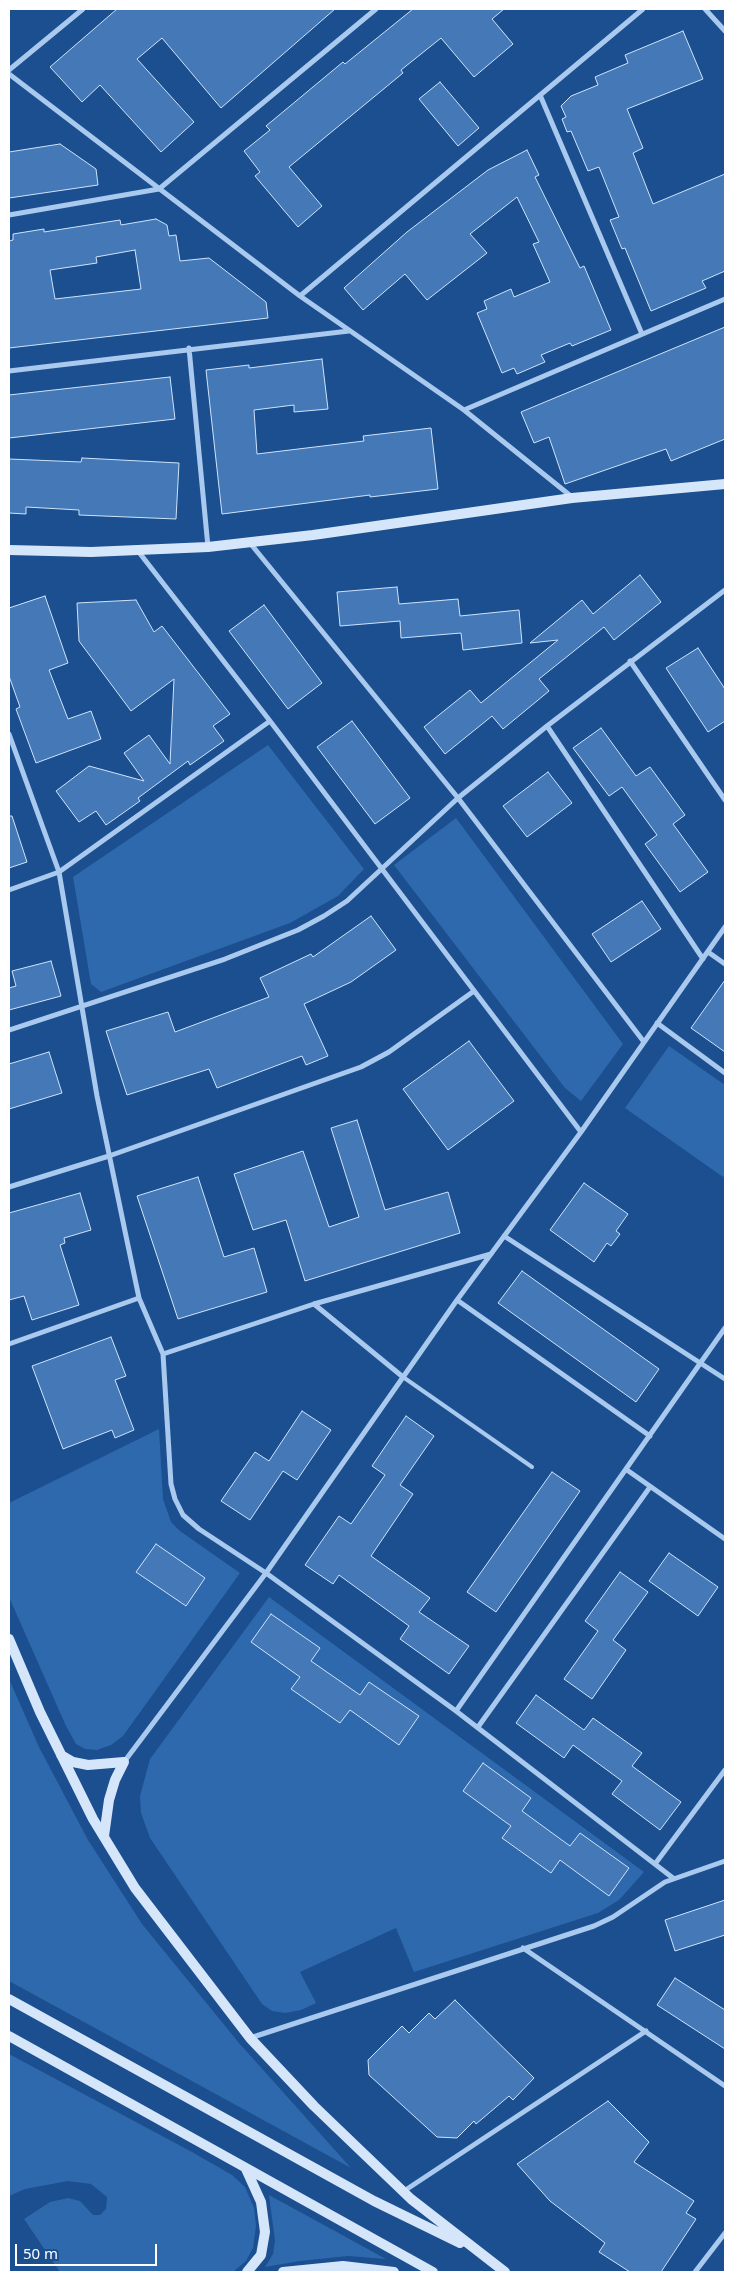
<!DOCTYPE html>
<html>
<head>
<meta charset="utf-8">
<style>
  body { margin:0 }
  #map { position:relative; width:734px; height:2281px; overflow:hidden; background:#1b4f8f; font-family:"Noto Sans",sans-serif }
  canvas { display:block }
  .frame { position:absolute; inset:0; border:10px solid #fff; pointer-events:none }
  .scale { position:absolute; left:15px; top:2244px; width:142px; height:22px; box-sizing:border-box; border:2px solid #fff; border-top:0; padding-left:6px; font-size:15px; line-height:18px; white-space:nowrap; color:#fff; -webkit-text-stroke:4px #1b4f8f; paint-order:stroke }
</style>
</head>
<body>
<div id="map">
<canvas width="734" height="2281"></canvas>
<div class="frame"></div>
<div class="scale">50 m</div>
</div>
<script>
const context = document.querySelector('canvas').getContext('2d');
context.lineJoin = 'round';
function fillPath(path, color) {
  context.fillStyle = color;
  context.fill(path, 'evenodd');
}
function poly(rows) {
  const path = new Path2D();
  for (const r of rows) {
    path.moveTo(r[0], r[1]);
    for (let i = 2; i < r.length; i += 2) path.lineTo(r[i], r[i + 1]);
  }
  return path;
}
function trace(path, color, width, dash) {
  context.strokeStyle = color;
  context.lineWidth = width;
  context.lineCap = dash ? 'butt' : 'round';
  context.setLineDash(dash || []);
  context.stroke(path);
}
fillPath(poly([
  [268,745,364,869,338,896,290,923,101,992,91,984,73,877],
  [456,818,623,1044,581,1101,565,1088,394,865],
  [669,1046,725,1085,725,1174,723,1177,625,1108],
  [159,1429,163,1499,171,1522,180,1531,240,1573,123,1736,111,1745,97,1750,85,1749,76,1744,66,1726,9,1597,9,1503],
  [269,1597,644,1872,619,1900,598,1913,414,1972,396,1928,300,1972,316,2003,301,2010,285,2013,272,2011,262,2004,150,1838,141,1813,140,1796,150,1759],
  [483,1763,531,1798,522,1811,570,1846,551,1873,502,1838,511,1826,463,1791],
  [9,1679,39,1747,88,1840,142,1924,239,2043,351,2168,9,1981],
  [9,2054,192,2152,232,2175,245,2187,254,2208,256,2226,253,2248,246,2261,233,2272,60,2272,24,2219,50,2202,68,2198,80,2201,93,2215,100,2215,106,2209,107,2197,91,2184,68,2181,25,2189,9,2196],
  [269,2195,386,2259,348,2256,300,2261,265,2267,273,2254,275,2241]
]), '#2e69ad');
const building = poly([
  [117,9,335,9,221,108,162,38,137,59,194,122,161,152,100,85,82,102,50,67,117,9],
  [413,9,504,9,492,19,513,44,474,77,441,38,401,70,403,73,289,167,322,206,298,227,255,176,260,172,244,151,270,130,266,126,343,62,345,64,413,9],
  [683,31,703,79,627,109,643,148,633,153,653,204,725,174,725,271,702,281,706,288,651,311,625,248,622,249,610,220,619,217,599,167,588,171,571,131,567,132,562,119,566,117,561,106,571,96,598,85,595,77,628,63,625,55,683,31],
  [440,82,479,128,458,146,419,99,440,82],
  [60,144,96,169,98,185,9,198,9,152,60,144],
  [527,150,539,175,535,177,580,268,584,266,611,330,572,346,570,343,541,355,545,362,517,374,514,368,502,373,477,313,487,309,484,301,511,289,514,297,550,282,533,244,539,242,517,197,470,234,487,253,427,300,405,274,363,310,344,288,407,232,488,170,527,150],
  [156,219,167,225,169,236,176,235,180,261,209,258,266,302,268,318,9,348,9,241,13,240,13,234,44,229,44,232,120,220,121,225,156,219],
  [135,250,141,289,55,299,50,270,97,263,96,257,135,250],
  [725,327,725,439,671,461,666,449,565,484,549,437,534,443,521,412,725,327],
  [322,359,328,409,294,412,294,405,254,410,257,454,364,441,363,436,431,428,438,489,370,497,370,495,222,514,206,370,249,365,249,368,322,359],
  [170,377,175,419,9,438,9,395,170,377],
  [82,458,179,463,176,519,79,515,79,510,26,507,26,514,9,513,9,459,81,462,82,458],
  [640,575,661,602,614,640,604,627,539,679,549,691,503,729,492,716,445,754,424,727,470,690,481,703,558,640,530,643,582,600,593,614,640,575],
  [397,587,399,604,458,599,460,616,519,610,522,643,463,650,461,633,401,638,400,621,340,626,337,592,397,587],
  [45,596,68,663,49,670,68,719,91,711,101,739,36,763,16,709,20,707,9,676,9,608,45,596],
  [136,600,154,632,162,626,230,714,213,726,224,741,190,765,188,761,138,798,140,801,106,825,96,811,79,822,56,791,89,766,144,781,124,753,149,735,170,764,174,679,131,711,79,641,77,603,136,600],
  [264,605,322,683,288,709,229,631,264,605],
  [698,648,725,689,725,721,708,732,666,668,698,648],
  [352,721,410,798,375,824,317,747,352,721],
  [601,728,636,776,650,767,685,815,673,824,708,872,680,892,645,844,657,835,622,787,609,796,573,748,601,728],
  [548,772,572,803,527,837,503,806,548,772],
  [9,816,12,816,27,862,9,868,9,816],
  [642,901,661,929,611,962,592,934,642,901],
  [371,916,396,950,351,982,304,1004,328,1056,306,1065,302,1056,217,1088,209,1069,127,1095,106,1031,168,1012,175,1032,269,997,260,978,311,954,313,957,371,916],
  [51,961,61,996,9,1010,9,988,16,986,12,971,51,961],
  [725,980,725,1052,691,1028,725,980],
  [469,1041,514,1101,448,1150,403,1089,469,1041],
  [49,1052,62,1093,9,1109,9,1064,49,1052],
  [357,1120,385,1210,448,1192,460,1233,305,1281,286,1220,253,1230,234,1174,303,1151,329,1227,359,1217,331,1128,357,1120],
  [198,1177,224,1257,254,1248,267,1292,178,1319,137,1196,198,1177],
  [584,1183,628,1214,616,1231,620,1234,611,1246,607,1243,594,1262,550,1230,584,1183],
  [80,1193,91,1230,64,1238,65,1243,60,1245,79,1305,32,1320,24,1296,9,1300,9,1213,80,1193],
  [522,1271,659,1369,636,1402,498,1303,522,1271],
  [111,1337,126,1376,115,1380,134,1430,115,1438,112,1430,63,1449,32,1366,111,1337],
  [302,1411,331,1430,297,1480,283,1471,250,1520,221,1501,255,1452,269,1461,302,1411],
  [406,1416,434,1436,400,1485,413,1494,371,1556,430,1598,419,1612,469,1646,449,1674,400,1639,409,1626,339,1575,333,1584,305,1565,339,1516,351,1524,385,1475,372,1466,406,1416],
  [552,1472,580,1491,496,1612,467,1592,552,1472],
  [156,1544,205,1578,186,1606,136,1572,156,1544],
  [669,1553,718,1587,698,1616,649,1581,669,1553],
  [620,1572,648,1592,613,1640,626,1650,592,1699,564,1679,598,1631,585,1621,620,1572],
  [271,1614,320,1648,311,1661,360,1695,369,1682,419,1716,399,1745,350,1710,340,1723,291,1689,300,1677,251,1642,271,1614],
  [536,1695,584,1730,593,1718,642,1753,632,1766,681,1802,660,1830,612,1794,622,1781,573,1745,564,1758,516,1723,536,1695],
  [483,1763,531,1798,522,1811,570,1846,580,1833,629,1868,609,1896,560,1860,551,1873,502,1838,511,1826,463,1791,483,1763],
  [725,1900,725,1935,675,1951,665,1920,725,1900],
  [675,1978,725,2010,725,2049,657,2005,675,1978],
  [455,2000,534,2078,513,2100,509,2096,476,2124,474,2121,457,2138,437,2137,369,2075,368,2060,402,2026,409,2033,429,2013,435,2019,455,2000],
  [608,2101,649,2142,634,2162,694,2201,686,2213,696,2219,661,2272,630,2272,599,2252,605,2243,550,2201,517,2164,608,2101]
]);
fillPath(building, '#4478b7');
trace(building, '#cfe3fa', 1);
trace(poly([
  [403,1377,532,1467]
]), '#a9c9ee', 4);
trace(poly([
  [705,9,725,31],
  [9,70,83,9],
  [9,74,300,296,464,410,572,497],
  [540,95,642,334],
  [9,215,159,189,376,9],
  [300,296,643,9],
  [189,348,208,547],
  [9,371,349,331],
  [464,410,725,299],
  [250,543,458,798,644,1042],
  [138,551,270,721,581,1132],
  [630,661,725,800],
  [547,726,703,959],
  [9,734,59,872,97,1096,126,1236,139,1298,163,1354,171,1484,175,1499,183,1515,199,1529,266,1573,456,1711,673,1878],
  [9,890,59,872,270,721],
  [708,952,725,964],
  [657,1023,725,1073],
  [9,1030,225,959,298,930,324,916,347,901,458,798,547,726,725,590],
  [9,1187,109,1156,361,1067,389,1052,474,991],
  [504,1236,725,1379],
  [457,1300,650,1436],
  [314,1304,403,1377],
  [9,1344,139,1298],
  [163,1354,314,1304,491,1254],
  [627,1470,725,1539],
  [456,1711,725,1328],
  [478,1727,650,1487],
  [124,1762,266,1573,457,1300,581,1132,725,927],
  [655,1864,725,1770],
  [523,1948,725,2086],
  [250,2038,594,1926,613,1917,665,1882,725,1861],
  [404,2191,646,2031],
  [695,2272,725,2233]
]), '#a9c9ee', 5);
trace(poly([
  [9,550,91,552,208,547,313,535,572,498,725,484],
  [9,1639,40,1712,93,1819,135,1888,250,2038,314,2106,411,2199,505,2272],
  [61,1755,73,1762,88,1765,124,1762],
  [104,1836,109,1800,115,1780,124,1762],
  [9,1999,374,2201,460,2243],
  [9,2036,433,2272],
  [246,2169,261,2202,265,2232,261,2255,247,2272],
  [283,2272,343,2266,394,2272]
]), '#d6e6fa', 10);
</script>
</body>
</html>
